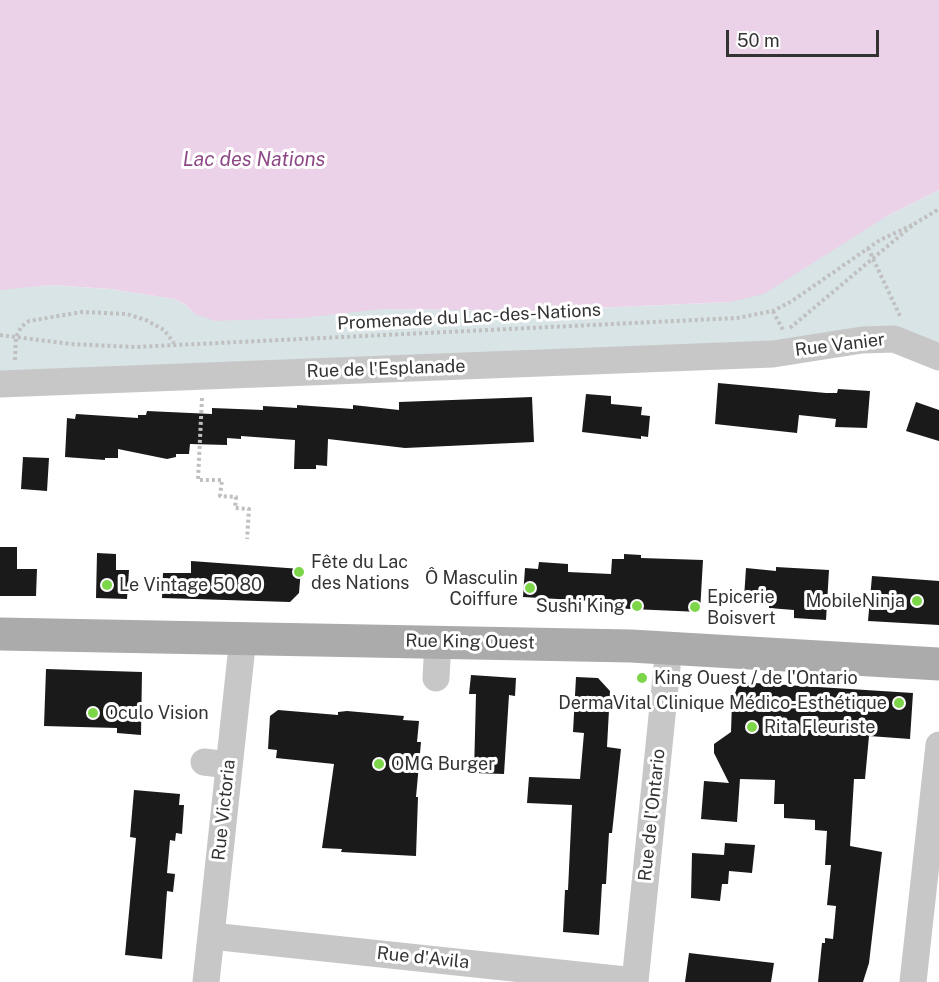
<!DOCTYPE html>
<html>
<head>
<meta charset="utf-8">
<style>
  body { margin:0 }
  #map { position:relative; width:939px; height:982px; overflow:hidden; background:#fff; font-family:"Public Sans",sans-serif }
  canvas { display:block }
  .scale { position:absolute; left:726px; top:30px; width:153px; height:27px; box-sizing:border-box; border:3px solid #333; border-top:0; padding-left:8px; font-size:18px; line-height:21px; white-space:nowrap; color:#333; -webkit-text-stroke:4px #fff; paint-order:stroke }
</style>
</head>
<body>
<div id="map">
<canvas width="939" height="982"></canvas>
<div class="scale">50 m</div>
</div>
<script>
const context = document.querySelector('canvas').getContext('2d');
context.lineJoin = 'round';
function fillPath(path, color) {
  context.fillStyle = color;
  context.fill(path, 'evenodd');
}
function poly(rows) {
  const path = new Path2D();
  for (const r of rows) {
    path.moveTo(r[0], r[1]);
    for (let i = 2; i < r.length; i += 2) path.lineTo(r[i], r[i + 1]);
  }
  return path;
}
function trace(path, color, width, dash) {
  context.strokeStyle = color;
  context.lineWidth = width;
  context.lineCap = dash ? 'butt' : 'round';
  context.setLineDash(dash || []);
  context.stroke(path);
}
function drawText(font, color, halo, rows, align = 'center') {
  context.font = font + ' "Public Sans",sans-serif';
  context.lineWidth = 6;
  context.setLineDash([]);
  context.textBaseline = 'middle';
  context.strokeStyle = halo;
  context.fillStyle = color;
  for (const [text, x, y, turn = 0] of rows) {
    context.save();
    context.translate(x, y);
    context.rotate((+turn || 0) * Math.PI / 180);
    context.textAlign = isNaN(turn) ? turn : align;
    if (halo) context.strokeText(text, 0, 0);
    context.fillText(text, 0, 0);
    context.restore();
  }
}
fillPath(poly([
  [939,190,939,357,915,346,0,384,0,290,3,289,51,285,110,289,175,299,186,305,195,314,383,309,527,311,730,302,887,216]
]), '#d9e4e6');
fillPath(poly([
  [0,0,939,0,939,190,887,216,764,294,730,302,527,311,382,309,303,318,215,321,195,314,186,305,175,299,110,289,51,285,0,290]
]), '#ebd2e8');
fillPath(poly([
  [718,383,826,393,837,393,838,389,870,391,867,428,835,427,836,419,799,415,797,433,715,424],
  [586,394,611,396,611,404,642,407,641,415,650,416,648,437,641,436,641,439,582,432],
  [532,397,534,442,405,448,328,439,327,466,316,465,316,469,294,469,295,440,241,436,241,439,227,438,227,445,190,444,189,454,176,454,176,457,167,459,118,449,118,458,105,458,105,460,65,457,67,418,75,419,76,414,138,418,138,415,146,415,147,411,212,414,212,408,263,410,263,406,297,408,297,405,353,409,353,405,399,410,399,402],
  [916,402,939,410,939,441,906,431],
  [23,457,49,458,47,491,21,489],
  [0,547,17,547,17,569,37,569,36,596,0,596],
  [97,553,116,554,116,570,129,570,127,599,96,598],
  [624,554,641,555,641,558,703,560,700,612,609,608,609,602,523,597,525,568,538,569,539,562,568,564,568,572,611,574,612,559,624,559],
  [191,561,301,569,299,593,290,602,162,598,163,573,191,573],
  [776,567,829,570,826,620,794,618,794,610,769,608,769,605,764,605,764,599,744,598,746,568,776,571],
  [872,576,939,581,939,625,868,621],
  [46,669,142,672,141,735,117,733,117,728,44,726],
  [471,675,516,678,515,696,509,695,504,774,474,773,476,694,469,694],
  [576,677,598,678,610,691,607,747,621,749,612,833,609,833,606,884,602,884,599,935,563,932,565,890,568,890,572,805,527,803,529,777,580,779,584,733,573,732],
  [739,682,913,693,910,739,869,736,865,779,854,779,850,846,882,852,869,963,863,982,818,982,822,943,825,943,825,938,833,939,836,906,827,905,831,865,825,865,827,831,815,830,815,820,784,818,784,804,774,804,775,780,740,779,737,822,701,819,704,781,729,783,714,753,714,744,731,732,732,702],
  [278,710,338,715,338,712,347,711,404,716,403,720,419,721,417,742,421,742,416,797,418,797,416,856,341,852,342,849,322,848,334,764,276,758,277,750,268,749,270,716],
  [134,790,180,794,179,805,184,805,182,834,176,833,175,841,170,840,167,873,175,874,173,892,167,891,162,959,125,955,136,838,130,837],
  [725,843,755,845,752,873,729,871,728,884,722,884,720,901,691,898,692,853,724,855],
  [689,953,774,963,771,982,685,982]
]), '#1a1a1a');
trace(poly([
  [868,248,901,318],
  [773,311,783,330],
  [790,328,914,224,939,209],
  [0,335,71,344,135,347,737,318,773,311,792,301,880,240,914,224],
  [15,360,16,337,21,327,29,321,82,312,127,314,146,320,164,330,174,343],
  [202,398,198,480,222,480,220,496,236,497,235,508,249,509,247,539]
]), '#c0c0c0', 4, [3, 3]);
trace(poly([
  [0,384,773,354,862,340,894,339,939,357],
  [436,678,438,642],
  [204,762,229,765],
  [211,936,635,981],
  [206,982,243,637],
  [635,982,669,647],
  [913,982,939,745]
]), '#c7c7c7', 27);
trace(poly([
  [0,634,631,646,939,664]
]), '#ababab', 33);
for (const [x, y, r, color] of [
  [299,572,6,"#7dd54a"],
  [107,585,6,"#7dd54a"],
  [530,588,6,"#7dd54a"],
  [917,601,6,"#7dd54a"],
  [637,606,6,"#7dd54a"],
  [695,607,6,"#7dd54a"],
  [642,678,6,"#7dd54a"],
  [899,703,6,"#7dd54a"],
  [93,713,6,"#7dd54a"],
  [752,727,6,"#7dd54a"],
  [379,764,6,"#7dd54a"]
]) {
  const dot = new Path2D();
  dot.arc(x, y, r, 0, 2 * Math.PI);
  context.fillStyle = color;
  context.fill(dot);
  trace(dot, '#fff', 2);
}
drawText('18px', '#333', '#fff', [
  ["Promenade du Lac-des-Nations",469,317,-3],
  ["Rue Vanier",840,345,-7],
  ["Rue de l'Esplanade",386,369,-2],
  ["Rue King Ouest",470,642,1],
  ["Rue Victoria",224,810,-84],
  ["Rue de l'Ontario",652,815,-84],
  ["Rue d'Avila",423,958,6]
]);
drawText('18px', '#333', '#fff', [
  ["Fête du Lac",311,562],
  ["des Nations",311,583],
  ["Ô Masculin",518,578,"right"],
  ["Coiffure",518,599,"right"],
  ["Le Vintage 50 80",119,585],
  ["Epicerie",707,597],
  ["Boisvert",707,618],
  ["MobileNinja",905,601,"right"],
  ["Sushi King",625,606,"right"],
  ["King Ouest / de l'Ontario",654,678],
  ["DermaVital Clinique Médico-Esthétique",887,703,"right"],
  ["Oculo Vision",105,713],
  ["Rita Fleuriste",764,727],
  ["OMG Burger",391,764]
], 'left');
drawText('italic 20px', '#8e4887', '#fff', [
  ["Lac des Nations",254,160]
]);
</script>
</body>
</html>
